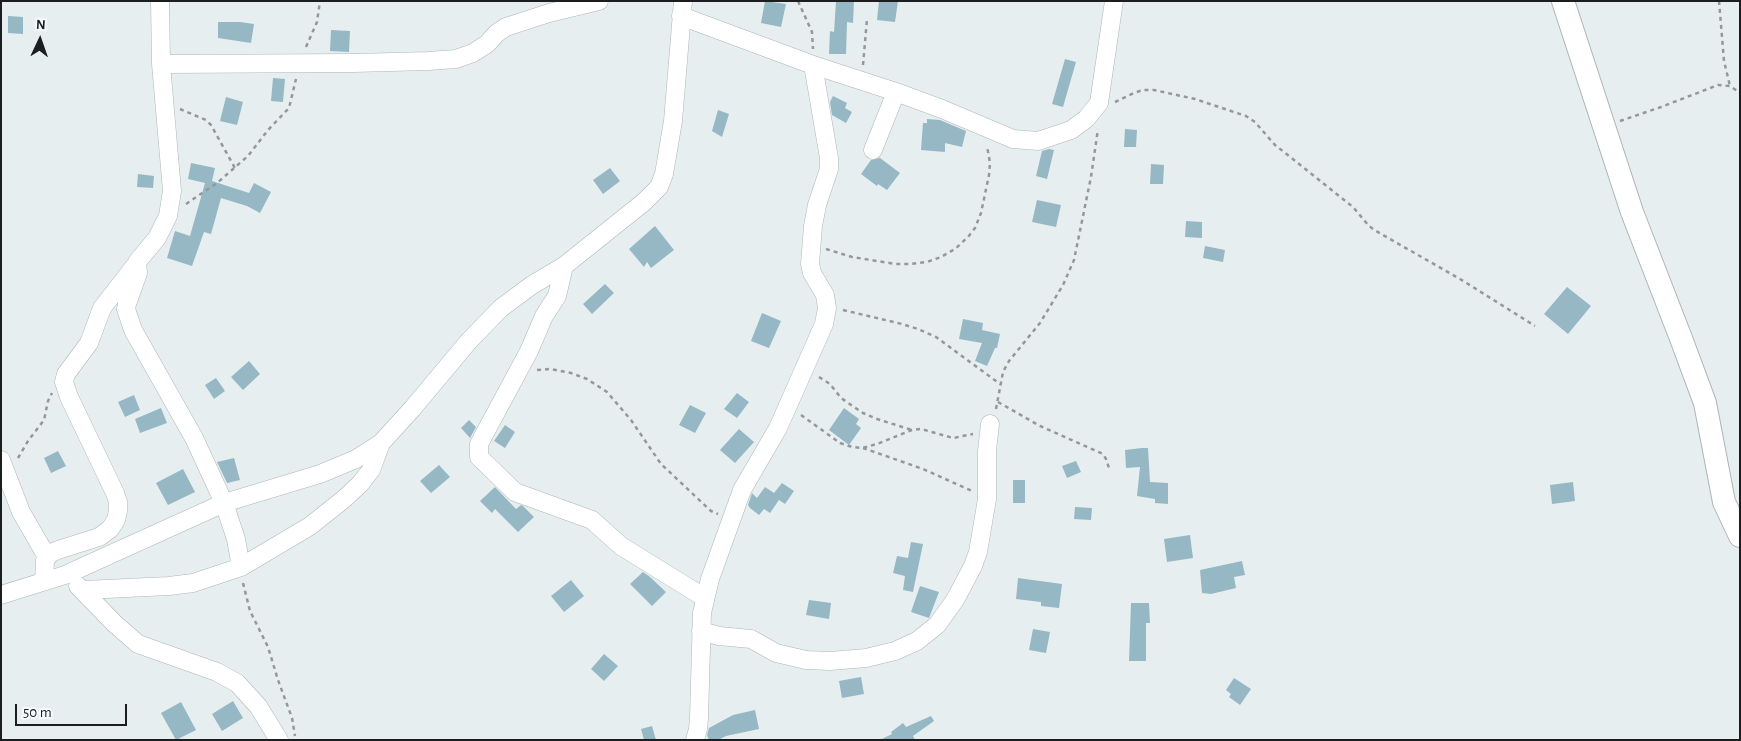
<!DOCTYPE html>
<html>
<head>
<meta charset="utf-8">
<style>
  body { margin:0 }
  #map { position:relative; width:1741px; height:741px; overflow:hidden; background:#e7eef0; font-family:"Alegreya Sans",sans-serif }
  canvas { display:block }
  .frame { position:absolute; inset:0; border:2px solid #1b1d1e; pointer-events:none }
  .north { position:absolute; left:15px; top:15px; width:50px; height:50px; -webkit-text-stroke:4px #f4fbfe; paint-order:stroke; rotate:3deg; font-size:14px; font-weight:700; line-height:20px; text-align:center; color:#1b1d1e }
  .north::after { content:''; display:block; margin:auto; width:18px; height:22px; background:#1b1d1e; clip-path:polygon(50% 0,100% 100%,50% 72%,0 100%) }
  .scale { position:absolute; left:15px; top:704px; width:112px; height:22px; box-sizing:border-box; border:2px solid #1b1d1e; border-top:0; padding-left:6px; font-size:15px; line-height:18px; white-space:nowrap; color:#1b1d1e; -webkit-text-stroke:4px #f4fbfe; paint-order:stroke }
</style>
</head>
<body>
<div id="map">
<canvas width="1741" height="741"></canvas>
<div class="frame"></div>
<div class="north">N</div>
<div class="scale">50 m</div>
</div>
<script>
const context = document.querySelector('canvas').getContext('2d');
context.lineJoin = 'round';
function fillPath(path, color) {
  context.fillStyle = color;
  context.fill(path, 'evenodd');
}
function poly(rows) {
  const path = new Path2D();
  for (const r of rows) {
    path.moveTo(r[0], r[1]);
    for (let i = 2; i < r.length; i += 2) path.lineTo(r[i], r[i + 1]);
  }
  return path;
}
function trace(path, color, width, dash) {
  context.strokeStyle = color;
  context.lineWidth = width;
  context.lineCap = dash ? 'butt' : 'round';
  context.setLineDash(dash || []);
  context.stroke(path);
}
fillPath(poly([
  [765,1,786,4,781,27,761,23],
  [836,1,854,1,853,23,847,22,846,54,829,54,830,31,834,32],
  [879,1,898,1,895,22,877,20],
  [8,16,23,17,23,34,8,33],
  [218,22,240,22,254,24,251,43,218,38],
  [331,30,350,31,349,52,330,51],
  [1065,59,1076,62,1063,107,1052,104],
  [273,78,285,79,283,102,271,101],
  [833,96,847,103,845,108,852,112,846,123,832,115,830,102],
  [226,97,243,102,237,125,220,121],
  [718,110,729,114,722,137,712,131],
  [927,119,940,120,966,131,962,147,945,143,945,152,921,150,923,123,927,123],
  [1125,129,1137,130,1136,147,1124,147],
  [1049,149,1054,150,1047,179,1036,176,1042,151],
  [880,158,900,173,887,190,878,184,877,186,861,174,871,160],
  [191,163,215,168,212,181,249,193,254,183,271,192,260,213,247,206,221,198,211,234,204,232,192,266,167,258,175,231,190,236,205,183,188,179],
  [1151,164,1164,165,1163,184,1150,184],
  [610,168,620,181,603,194,593,180],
  [138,174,154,176,153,188,137,187],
  [1037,200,1061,205,1056,227,1032,222],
  [1186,221,1202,222,1202,238,1185,237],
  [655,226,674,250,651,268,647,262,644,267,629,249],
  [1205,246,1225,250,1223,262,1203,258],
  [605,284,614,293,592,314,583,304],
  [1567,287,1591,306,1568,334,1544,314],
  [762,313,781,321,769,348,751,341],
  [963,319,983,323,982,330,1000,334,997,348,995,348,987,366,975,361,982,343,959,339],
  [249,361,260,374,243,390,231,377],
  [216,378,225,391,214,399,205,385],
  [737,393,749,402,737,418,724,409],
  [134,395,140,410,125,417,118,402],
  [690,405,706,413,695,433,679,425],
  [161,408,167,423,140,433,135,419],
  [844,408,859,419,856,424,861,428,849,445,829,430],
  [469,420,476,427,470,438,461,428],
  [505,425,515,432,505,448,494,441],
  [739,429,754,442,735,463,720,450],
  [1142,448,1148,448,1150,482,1168,483,1168,504,1155,503,1155,499,1137,496,1140,467,1126,468,1125,450],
  [58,451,66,466,51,473,44,458],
  [234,458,240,480,227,483,217,462],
  [1076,461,1081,472,1067,478,1062,466],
  [439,465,450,477,431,493,420,481],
  [183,469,195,492,168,505,156,483],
  [1013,480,1025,480,1025,503,1013,503],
  [1573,482,1575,501,1552,504,1550,485],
  [782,483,794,491,785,504,779,500,770,513,764,509,759,515,750,508,748,505,752,493,757,498,765,487,774,493],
  [495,487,516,509,521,505,523,506,534,517,518,532,495,509,492,513,480,501],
  [1075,507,1092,508,1091,520,1074,519],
  [1190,535,1193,558,1167,562,1164,539],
  [911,542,923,544,913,592,903,590,905,576,893,573,897,556,908,558],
  [1242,561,1245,575,1234,577,1236,588,1211,594,1202,593,1200,570],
  [643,572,650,577,666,592,652,606,630,584],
  [1018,578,1062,584,1059,608,1041,606,1041,602,1016,599],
  [571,580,584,596,564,612,551,596],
  [920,586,939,592,929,618,911,612],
  [809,600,831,603,829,619,806,615],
  [1131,603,1149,603,1150,623,1146,623,1146,661,1129,661],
  [1033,629,1050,632,1046,653,1029,650],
  [604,654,618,666,604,681,591,669],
  [861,677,864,694,842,698,839,681],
  [1234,678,1251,689,1240,705,1229,697,1231,694,1226,690],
  [233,701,243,718,222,731,212,714],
  [181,702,196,730,176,740,161,713],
  [755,710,759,729,726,736,718,740,709,740,707,735,709,728,733,715],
  [931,716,934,721,913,736,915,740,880,740,892,734,891,732,903,723,906,727],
  [652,726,656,740,644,740,641,729]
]), '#95b8c4');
const minor = poly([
  [160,1,161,64,172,191,168,216,157,238,137,262,138,273,127,304,126,309,133,330,194,438,224,503,236,539,241,567],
  [681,16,813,65,896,92,942,109,1013,139,1038,141,1071,130,1086,119,1099,103,1114,1],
  [161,64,354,63,428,61,456,59,473,53,487,44,497,33,506,27,549,13,599,1],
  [873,150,896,92],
  [564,266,557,296,544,316,529,351,479,444,479,457,515,492,592,520,621,546,705,598],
  [1,460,21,512,47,557],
  [44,581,45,560,51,553,58,550,99,537,110,529,116,520,118,511,118,502,115,493,69,397,64,382,66,374,89,343,102,308,137,263],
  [78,586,115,624,138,644,217,672,237,683,258,706,279,740],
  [84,590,169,586,193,583,241,567,310,526,344,499,360,484,371,470,381,443],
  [1,595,65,575,224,503,320,474,356,459,381,443,412,409,468,342,501,308,532,285,564,266,644,202,659,187,664,174,673,121,683,1],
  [701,631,719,636,751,639,776,653,806,660,830,661,866,658,895,651,917,641,937,625,955,600,973,566,978,552,987,499,987,451,990,424],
  [695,740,698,729,699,718,702,613,710,579,742,490,778,428,824,324,827,308,825,295,812,273,810,264,813,226,817,205,829,169,829,158,813,65]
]);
const tertiary = poly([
  [1563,1,1632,212,1682,341,1705,403,1724,502,1740,536]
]);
trace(minor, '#aeb5b7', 19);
trace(tertiary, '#aeb5b7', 24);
trace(poly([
  [798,1,812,32,813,49],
  [1719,1,1724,61,1730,86],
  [306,47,317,22,320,1],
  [863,65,867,19],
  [1115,102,1134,93,1143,90,1154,90,1195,99,1246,116,1255,122,1275,145,1289,156,1353,207,1369,226,1376,231,1460,279,1535,326],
  [180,109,206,120,211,125,235,168],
  [1620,121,1661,107,1718,85,1730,86,1740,93],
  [186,204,217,183,248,156,268,130,289,108,296,79],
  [826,249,852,257,896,264,911,264,927,262,941,257,955,249,968,237,975,228,981,213,989,175,990,163,987,146],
  [843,310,902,324,918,329,936,337,1000,384],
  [537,370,550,369,571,373,587,379,607,392,631,420,661,464,711,511,718,514],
  [819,377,830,384,841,398,863,413,877,419,912,430],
  [998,402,1040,426,1103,454,1106,459,1110,471],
  [996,409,1003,372,1009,361,1040,323,1063,285,1074,260,1091,177,1098,129],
  [801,415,840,443,852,447,862,448,877,444,912,430,921,429,953,438,973,434],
  [863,448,923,469,972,491],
  [18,458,28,441,44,420,48,401,52,393],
  [243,583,250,611,268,647,278,680,292,718,295,736]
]), '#94989a', 2.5, [4, 4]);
trace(minor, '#fff', 18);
trace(tertiary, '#fff', 22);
</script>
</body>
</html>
